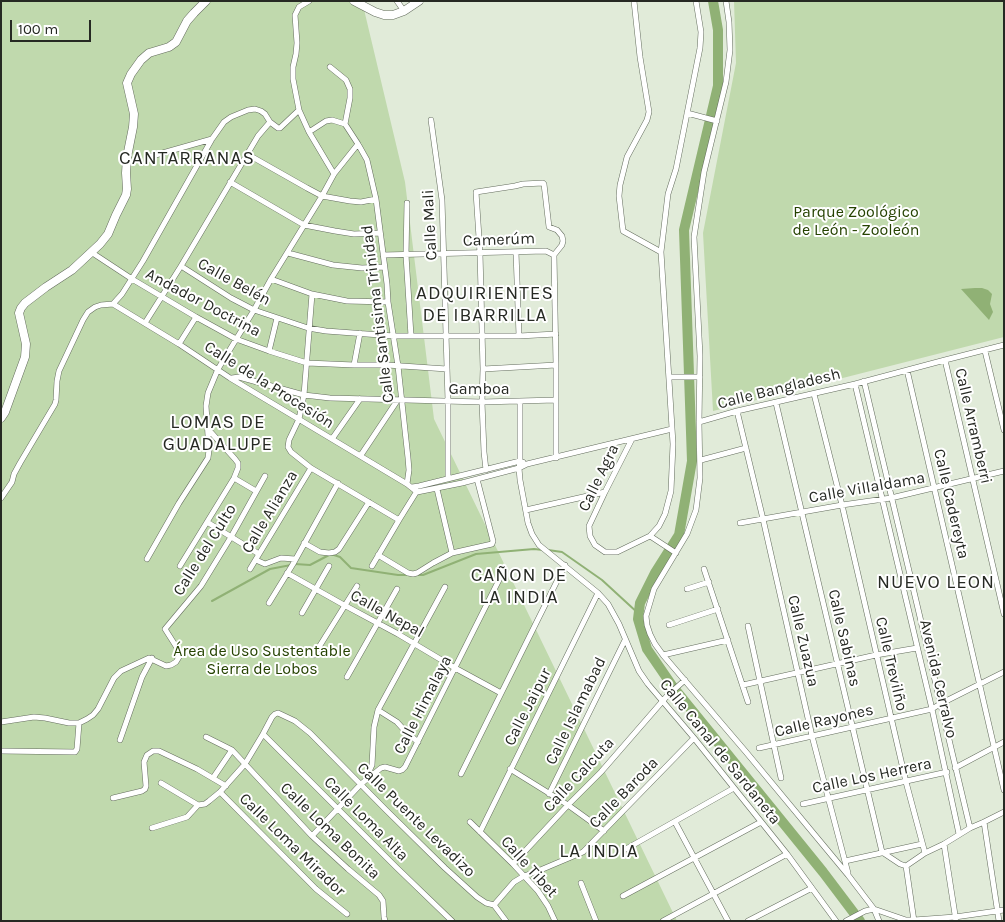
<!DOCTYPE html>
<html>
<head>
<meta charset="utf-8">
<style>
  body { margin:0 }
  #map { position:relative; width:1005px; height:922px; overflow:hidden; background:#e1ebd9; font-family:Karla,sans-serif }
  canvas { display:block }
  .frame { position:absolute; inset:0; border:2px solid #262923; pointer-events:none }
  .scale { position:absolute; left:10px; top:20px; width:81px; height:22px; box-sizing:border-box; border:2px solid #262923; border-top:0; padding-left:6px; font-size:15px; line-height:18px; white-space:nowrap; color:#262923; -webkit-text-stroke:4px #fff; paint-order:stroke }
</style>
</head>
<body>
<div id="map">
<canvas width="1005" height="922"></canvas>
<div class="frame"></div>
<div class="scale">100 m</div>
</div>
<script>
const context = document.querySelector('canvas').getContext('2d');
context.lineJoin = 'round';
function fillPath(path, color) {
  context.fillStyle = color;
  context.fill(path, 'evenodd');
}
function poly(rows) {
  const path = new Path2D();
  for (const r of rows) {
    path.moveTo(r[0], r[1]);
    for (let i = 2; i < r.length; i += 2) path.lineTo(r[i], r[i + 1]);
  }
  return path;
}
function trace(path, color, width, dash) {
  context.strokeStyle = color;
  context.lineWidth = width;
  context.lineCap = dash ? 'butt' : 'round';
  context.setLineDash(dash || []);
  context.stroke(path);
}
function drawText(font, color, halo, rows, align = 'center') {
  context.font = font + ' Karla,sans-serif';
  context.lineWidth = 4;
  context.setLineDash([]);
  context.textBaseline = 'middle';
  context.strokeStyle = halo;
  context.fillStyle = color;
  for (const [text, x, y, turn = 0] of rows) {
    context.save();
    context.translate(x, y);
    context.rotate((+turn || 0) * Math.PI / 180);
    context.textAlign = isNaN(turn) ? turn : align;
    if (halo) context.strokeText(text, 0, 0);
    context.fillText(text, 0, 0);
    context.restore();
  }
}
fillPath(poly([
  [1,1,362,1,405,182,434,419,677,921,1,921],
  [734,1,1004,1,1004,337,713,411,703,233,736,63]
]), '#c0d9ad');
fillPath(poly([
  [975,288,982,288,988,290,992,294,990,304,993,312,989,320,961,289]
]), '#90b175');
trace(poly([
  [548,550,562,552,602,580,639,614],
  [295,564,310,565,331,554,340,557,351,568,398,575,407,575],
  [417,575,423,575,476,554,534,549,543,550],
  [212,601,270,569,291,565]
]), '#90b175', 2);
trace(poly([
  [713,1,718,30,718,86,684,230,692,461,679,535,655,573,640,603,638,619,647,649,673,687,823,872,860,921]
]), '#90b175', 10);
const street = poly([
  [309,1,299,7,295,15,297,43,296,54,293,67,293,79,299,110,309,132,334,174],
  [397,1,404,11],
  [726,1,729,22,730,50,726,82,704,172,694,237,700,356,699,422,700,478,696,510,687,534,654,589,646,616,647,625,650,634,655,644,663,655,746,752,848,875,874,909,879,921],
  [330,67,346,80,350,89,350,98,345,124,358,144,367,160,376,199,387,284,388,302,398,366,408,458,409,470,407,484],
  [687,113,717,121],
  [431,120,442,200,448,401,448,479],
  [309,132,326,121,332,120,345,124],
  [247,154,307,188,322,196,350,201,361,202,376,199],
  [152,156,212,139],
  [230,182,304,225,335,231,354,234,380,233],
  [407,203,406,255,411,336],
  [91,252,132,279,196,317,236,339,269,351,307,363,354,365,387,365,447,369],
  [516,252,519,336],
  [661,252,668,194,676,169,700,48,701,32,696,1],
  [288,253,333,265,362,268,384,267],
  [383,255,546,251,554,255],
  [554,255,556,365,556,458],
  [181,266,231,298,254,310,308,328,326,331,394,336,519,336,556,334],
  [271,279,312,294,347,301,388,302],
  [312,294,304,395,299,419,289,440,288,447,291,452,311,468,399,520],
  [113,304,179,344,230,378,407,484,417,492,462,483,519,468,527,464,672,429],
  [145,323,181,266,258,136,270,122],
  [179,344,196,317],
  [269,351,277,318],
  [985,351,1004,430],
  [945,360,1004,614],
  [354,365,360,333],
  [483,369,556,365],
  [907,370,1004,790],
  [669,377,700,377],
  [232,378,239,377,304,395,330,398,482,402,556,400],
  [864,381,970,828],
  [855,384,932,709,959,834],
  [814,394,842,505,906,782,925,853],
  [520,401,520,461,519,468,520,480,528,523,532,534,539,545,598,593,608,604,619,624,639,671,648,684,694,738,787,854,836,921],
  [776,403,882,852,900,864,906,866],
  [737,411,763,519,812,736,848,873],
  [699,422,737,411,855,384,945,360,1004,345],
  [332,439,360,399],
  [632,439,605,492,589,526,590,536,595,545,605,552,617,552,650,536,659,526,665,514,671,491,673,444,661,252,623,231,619,196,620,185,627,157,647,120,649,112,640,57,634,1],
  [361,455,397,401],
  [701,460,746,448],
  [486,470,484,452,482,402,483,369,480,253,476,192,515,186,523,184,543,183,544,184,549,227,557,230,562,236,563,241,562,245,554,255],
  [234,478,256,491],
  [412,487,419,486,520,461,523,462],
  [437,489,452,553],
  [1,498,12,482,14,474,20,463,55,404,56,400,57,381,59,371,83,320,88,312,95,307,101,305,113,304,122,294,143,261,212,139,224,122,231,117,248,110,255,109,261,111,265,114,270,122,278,128,280,128,299,110],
  [526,510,605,492],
  [207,522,259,554],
  [740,523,842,505,891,498,1004,471],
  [650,536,676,553],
  [304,543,320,552,329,553,335,552,339,549,369,502],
  [378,555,408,573,413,574,417,573,433,563,452,553,492,544,493,541,477,479],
  [147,559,179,503,208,458,209,450,206,406,208,393,218,369,254,310,271,279,322,196,334,174,358,144],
  [256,560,265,564,281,558,295,559],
  [180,566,234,478,238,468,238,463,235,459,208,429],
  [372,566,399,520,417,491],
  [250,569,311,468],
  [704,569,748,702],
  [287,573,344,605,398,634,455,668,501,693],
  [687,589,709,582],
  [269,603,293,564,338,483],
  [302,613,329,566],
  [669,625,718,609],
  [748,626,781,778],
  [314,655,357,586],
  [663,655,728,640],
  [347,677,397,589],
  [743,685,876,655,917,648],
  [378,710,397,722,406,732,418,742],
  [1,722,34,717,45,718,69,723,79,723,87,719,93,715,98,709,114,678,121,671,149,658,166,666,171,665,176,662,179,657,179,651,165,629,201,586,231,537,265,476],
  [263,734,396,867,452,921],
  [206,737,232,750,312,836,348,869,379,895,383,901,384,917,385,921],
  [120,740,142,677,152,658],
  [759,748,932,709,940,704,1004,672],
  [1,751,75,752,77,749,79,723],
  [955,768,1004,742],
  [510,769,568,805,604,831],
  [461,774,565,565],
  [213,778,232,750],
  [366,778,372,765,374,727,378,710,445,587],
  [161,783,198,805,205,804,209,801,220,792,245,764,263,734,272,717,275,714,278,713,295,721,310,733,386,810,445,868,477,897,486,903,494,905,506,921],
  [220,792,316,889,347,914],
  [549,794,625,640],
  [113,798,142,791,145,789,146,786,144,762,147,755,153,751,159,751,197,769,226,786],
  [803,804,947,772],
  [470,822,513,864,538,891,548,906,555,921],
  [675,822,728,921],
  [984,822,999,921],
  [152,828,187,817,198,805],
  [480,832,598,593],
  [312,836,361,784,381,768,385,767,399,771,402,770,405,767,504,570],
  [944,844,956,921],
  [626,849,734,788],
  [845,861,922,844],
  [513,864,568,805,601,772,667,696,685,680],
  [906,866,925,853,944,844,970,828,984,822,1004,812],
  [906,866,914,921],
  [581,883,596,921],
  [623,896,761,822],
  [494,905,514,882,524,876,538,871,583,852,694,738],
  [663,921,787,854],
  [748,921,812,888],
  [846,921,865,911,874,909,906,920,914,920,955,917,1004,910]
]);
const secondary = poly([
  [354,1,375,12,384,15,393,15,404,11,419,1],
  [1,418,5,412,25,357,26,344,19,313,21,308,25,303,46,287,72,270,100,244,108,234,116,215,126,195,127,189,126,173,127,157,133,127,134,114,127,83,131,74,141,60,149,53,169,47,176,42,187,21,194,13,206,1]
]);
trace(street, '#646d5e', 6);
trace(secondary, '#646d5e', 9);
trace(street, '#fff', 5);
trace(secondary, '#fff', 8);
drawText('16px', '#254200', '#fff', [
  ["Parque Zoológico",856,212],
  ["de León - Zooleón",856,230],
  ["Área de Uso Sustentable",262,651],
  ["Sierra de Lobos",262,669]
]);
drawText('16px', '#262923', '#fff', [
  ["Calle Mali",430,225,-93],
  ["Camerúm",499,240,-2],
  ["Calle Belén",234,282,29],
  ["Andador Doctrina",203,303,28],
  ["Calle Santisima Trinidad",378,314,-97],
  ["Calle de la Procesión",269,385,32],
  ["Gamboa",479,389],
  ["Calle Bangladesh",779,389,-14],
  ["Calle Arramberri",973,426,77],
  ["Calle Agra",599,478,-64],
  ["Calle Villaldama",867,488,-10],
  ["Calle Cadereyta",951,504,77],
  ["Calle Alianza",270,512,-59],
  ["Calle del Culto",205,550,-58],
  ["Calle Nepal",387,614,29],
  ["Calle Sabinas",844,638,77],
  ["Calle Zuazua",803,641,77],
  ["Calle Trevilño",891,664,77],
  ["Avenida Cerralvo",938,679,77],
  ["Calle Himalaya",423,705,-63],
  ["Calle Jaipur",528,707,-63],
  ["Calle Islamabad",576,711,-64],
  ["Calle Rayones",824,721,-13],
  ["Calle Canal de Sardaneta",720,752,51],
  ["Calle Calcuta",579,775,-47],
  ["Calle Los Herrera",872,776,-12],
  ["Calle Baroda",624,793,-46],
  ["Calle Loma Alta",366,819,45],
  ["Calle Puente Levadizo",416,820,44],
  ["Calle Loma Bonita",330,831,44],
  ["Calle Loma Mirador",292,845,44],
  ["Calle Tibet",529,867,48]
]);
context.letterSpacing = '1px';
drawText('19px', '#262923', '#fff', [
  ["CANTARRANAS",187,159],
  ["ADQUIRIENTES",485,294],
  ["DE IBARRILLA",485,316],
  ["LOMAS DE",218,423],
  ["GUADALUPE",218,445],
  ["CAÑON DE",519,576],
  ["LA INDIA",519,598],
  ["NUEVO LEON",936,583],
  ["LA INDIA",599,852]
]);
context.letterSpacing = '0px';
</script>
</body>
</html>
